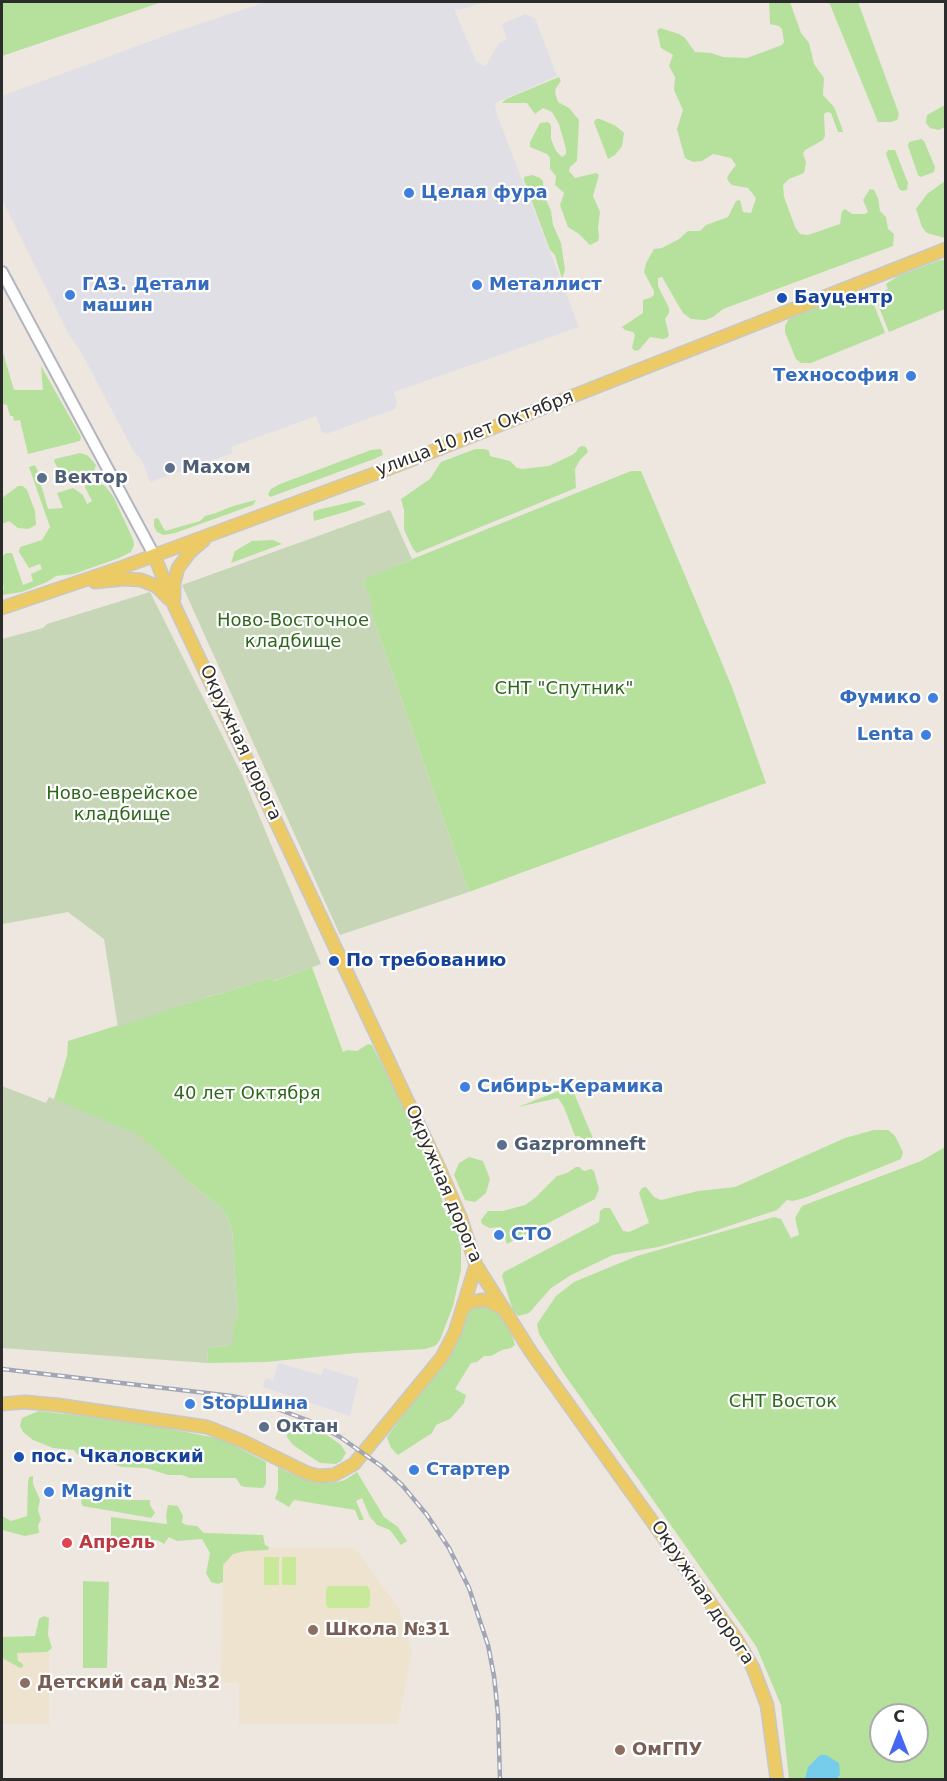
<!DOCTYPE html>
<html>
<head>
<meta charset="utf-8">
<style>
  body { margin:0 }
  #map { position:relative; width:947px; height:1781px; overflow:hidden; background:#ede7df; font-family:"DejaVu Sans",sans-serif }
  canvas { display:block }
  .frame { position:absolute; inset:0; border:3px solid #2c2c2c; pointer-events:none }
  .north { position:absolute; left:869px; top:1703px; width:60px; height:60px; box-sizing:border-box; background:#fff; border:2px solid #ababab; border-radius:50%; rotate:0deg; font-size:16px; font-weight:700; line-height:24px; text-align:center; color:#2c2c2c }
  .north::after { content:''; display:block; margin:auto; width:21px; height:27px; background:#4568f3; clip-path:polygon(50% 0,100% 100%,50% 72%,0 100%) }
</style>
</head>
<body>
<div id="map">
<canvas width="947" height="1781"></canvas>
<div class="frame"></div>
<div class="north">С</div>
</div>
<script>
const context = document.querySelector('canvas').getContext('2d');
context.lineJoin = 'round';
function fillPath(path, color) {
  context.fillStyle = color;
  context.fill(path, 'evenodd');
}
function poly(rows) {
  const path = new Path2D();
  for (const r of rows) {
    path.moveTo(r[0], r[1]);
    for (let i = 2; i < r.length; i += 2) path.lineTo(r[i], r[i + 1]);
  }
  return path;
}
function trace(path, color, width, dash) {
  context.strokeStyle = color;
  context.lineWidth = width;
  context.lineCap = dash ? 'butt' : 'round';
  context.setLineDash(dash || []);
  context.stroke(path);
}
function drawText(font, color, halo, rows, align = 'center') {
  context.font = font + ' "DejaVu Sans",sans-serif';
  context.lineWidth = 4.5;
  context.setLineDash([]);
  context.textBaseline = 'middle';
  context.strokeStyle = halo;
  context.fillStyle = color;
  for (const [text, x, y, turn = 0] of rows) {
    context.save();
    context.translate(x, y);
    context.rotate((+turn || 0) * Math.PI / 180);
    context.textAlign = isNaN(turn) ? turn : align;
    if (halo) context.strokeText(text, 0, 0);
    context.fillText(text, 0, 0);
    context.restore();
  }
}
fillPath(poly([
  [266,2,485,2,460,10,454,9,476,61,485,67,499,43,507,40,502,24,525,14,535,18,557,76,495,103,496,112,579,327,394,392,397,403,395,409,326,434,322,432,316,416,231,447,233,453,150,482,141,459,134,452,81,352,68,333,2,199,2,96,175,32],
  [278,1363,321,1375,324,1368,359,1379,350,1416,263,1387,265,1378,273,1380]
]), '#e1dfe6');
fillPath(poly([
  [223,1548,355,1548,399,1609,412,1652,398,1724,239,1724,239,1683,221,1683],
  [2,1643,49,1643,49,1724,2,1724]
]), '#eee3cf');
fillPath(poly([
  [2,2,162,2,2,56],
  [769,2,790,2,801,33,809,43,814,64,824,78,823,95,834,107,842,128,843,132,838,132,831,113,827,112,824,114,825,136,823,140,805,150,803,154,806,162,804,173,789,179,783,185,784,197,795,227,800,234,808,235,840,224,842,211,845,209,852,214,865,214,868,212,863,200,870,189,874,190,878,198,880,211,886,217,888,229,894,234,893,246,723,309,713,317,705,320,691,319,683,313,662,277,658,278,658,286,669,308,669,313,665,319,669,335,667,338,663,339,650,337,639,350,635,351,632,348,635,335,633,332,625,330,622,327,643,313,643,300,650,298,654,295,654,291,644,272,646,263,654,249,662,248,679,239,688,231,700,231,706,225,728,217,736,201,740,200,743,212,751,213,756,198,748,188,732,185,729,182,727,178,729,174,736,165,731,158,713,154,702,161,693,162,685,158,677,129,683,110,674,90,675,77,669,66,673,55,661,48,657,31,660,28,679,34,685,38,695,52,711,53,723,57,747,58,782,45,784,42,782,29,779,26,770,24],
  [829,2,858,2,899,114,897,120,891,122,878,122],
  [559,77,561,81,556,88,555,93,558,102,569,108,579,120,577,161,570,167,569,171,575,178,596,173,599,175,593,196,600,212,598,227,599,237,598,241,590,245,579,234,568,227,560,205,564,193,555,185,556,176,550,169,550,158,547,154,530,147,530,142,540,123,548,122,551,125,551,139,556,151,562,157,566,154,566,149,559,124,552,112,543,108,535,114,527,103,502,103,506,99],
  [943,106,945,107,945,127,939,130,930,128,926,123,927,115],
  [596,119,600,119,616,126,624,133,622,146,615,155,608,159,594,122],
  [921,139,924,141,935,167,934,172,921,177,918,175,908,146,909,142],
  [888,150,895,150,908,183,907,190,902,191,899,189,886,154],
  [532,175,540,178,543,181,544,195,551,211,553,225,561,243,565,270,562,279,555,255,550,250,524,180,524,177],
  [945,181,945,238,927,233,922,227,916,209,927,194],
  [940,260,945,260,945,309,889,332,874,295,888,289,886,284,898,276],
  [854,297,856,302,871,297,885,333,811,363,801,363,796,359,785,332,785,326,788,320,794,315,838,299],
  [2,349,14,390,43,390,41,366,81,437,80,441,28,454,20,420,14,421,13,416,10,416,7,405,2,404],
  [582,446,586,447,588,452,580,460,575,469,576,488,417,553,413,549,404,530,404,510,401,499,430,479,441,462,475,449,485,449,489,451,490,456,510,461,517,468,522,469,549,466,572,455,576,452,578,448],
  [381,449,383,455,374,459,270,497,268,494,271,489,280,484,371,450],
  [80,453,87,455,91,459,96,465,94,471,73,481,63,478,54,461,55,459],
  [35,465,38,472,35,474,42,488,48,509,63,508,57,493,73,488,83,495,87,504,92,501,85,487,87,481,92,479,105,486,113,496,133,539,134,545,131,552,119,558,74,574,56,576,47,582,22,592,2,595,4,588,2,578,2,557,6,553,12,553,23,585,33,581,31,574,42,569,40,564,29,568,19,552,20,547,42,540,50,527,29,467],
  [631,471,641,471,732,687,766,783,469,892,373,618,363,579],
  [18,486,23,486,27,490,35,511,36,525,28,529,18,528,9,521,2,524,2,498],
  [256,500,253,505,175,533,164,535,157,532,154,526,154,519,158,518,165,531,200,521,205,516,216,513,233,506],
  [356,501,361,501,366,504,348,511,314,521,313,512,317,510],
  [273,540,282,544,231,563,235,551,252,541],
  [312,967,343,1052,347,1050,357,1051,368,1044,372,1045,408,1116,441,1192,444,1210,454,1218,461,1248,461,1270,453,1306,440,1340,435,1346,425,1349,356,1353,266,1362,207,1363,208,1348,230,1345,233,1323,238,1318,232,1229,227,1216,219,1206,188,1181,54,1099,67,1056,68,1041,214,995,220,994,269,978,274,981],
  [571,1086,595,1143,588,1143,579,1136,575,1136,564,1107,558,1098,518,1107],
  [874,1130,888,1130,895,1136,903,1152,901,1159,807,1197,793,1201,787,1200,777,1210,708,1233,658,1247,613,1255,571,1275,551,1288,529,1313,518,1316,513,1311,502,1276,504,1272,599,1222,600,1211,604,1208,610,1208,623,1231,629,1232,649,1223,639,1193,642,1188,646,1187,654,1197,661,1200,698,1191,735,1187,845,1138],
  [945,1147,945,1779,789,1779,781,1705,756,1646,562,1371,539,1334,537,1324,556,1296,574,1282,637,1256,774,1217,781,1219,791,1238,799,1235,795,1218,802,1206,921,1161],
  [881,1715,917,1715,917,1751,881,1751],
  [469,1157,483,1161,490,1179,486,1193,475,1202,465,1200,454,1175,459,1163],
  [576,1167,579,1167,584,1171,591,1169,594,1171,599,1189,595,1199,507,1244,501,1227,489,1228,482,1224,481,1220,488,1211,503,1211,525,1205,535,1198,557,1176,567,1173],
  [482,1303,497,1312,511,1332,515,1345,511,1348,502,1350,491,1356,484,1356,477,1362,471,1363,455,1389,466,1395,464,1403,450,1419,436,1425,432,1433,398,1455,391,1448,387,1437,454,1348,470,1309],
  [39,1411,141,1423,221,1439,266,1462,266,1484,263,1488,245,1487,241,1486,236,1478,190,1478,182,1475,168,1475,146,1468,122,1467,113,1464,95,1462,77,1454,74,1450,53,1448,33,1440,23,1432,20,1426,22,1418],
  [291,1422,307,1425,327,1435,341,1445,346,1453,341,1461,336,1464,320,1463,293,1445,287,1437,287,1425],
  [278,1467,287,1472,319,1483,333,1483,345,1480,357,1472,384,1517,398,1527,407,1541,401,1545,390,1530,377,1525,370,1517,362,1498,356,1501,364,1520,359,1520,355,1510,294,1500,289,1507,275,1499,278,1490],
  [33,1476,33,1484,40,1500,38,1510,41,1520,38,1525,39,1533,25,1536,2,1530,2,1516,11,1521,27,1516,28,1483,29,1477],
  [88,1493,121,1493,122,1500,150,1500,150,1505,155,1513,151,1518,83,1506,81,1503,82,1498],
  [168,1505,178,1506,183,1516,182,1523,187,1525,197,1526,204,1533,263,1535,265,1545,269,1547,268,1550,246,1551,233,1554,223,1565,223,1582,218,1584,211,1582,206,1573,210,1553,202,1539,177,1541,169,1537,164,1544,157,1540,111,1539,111,1517,167,1524,166,1515],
  [83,1581,109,1582,107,1668,83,1668],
  [44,1616,49,1618,48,1635,52,1648,47,1652,17,1653,18,1661,23,1664,23,1667,20,1668,4,1659,2,1655,2,1637,35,1636,39,1619]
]), '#b5e19d');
fillPath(poly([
  [390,510,412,559,363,580,371,600,373,618,469,892,340,935,182,585],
  [150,592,242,775,321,964,273,981,269,978,220,994,213,995,118,1027,104,939,68,912,3,924,2,639,43,628,47,624],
  [2,1086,46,1103,49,1097,139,1135,188,1181,219,1206,227,1216,232,1229,238,1318,233,1324,233,1342,230,1345,208,1348,207,1363,2,1348]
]), '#c6d6b6');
fillPath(poly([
  [264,1557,279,1557,279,1585,264,1585],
  [282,1557,296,1557,296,1585,282,1585],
  [328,1586,367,1586,370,1590,370,1606,366,1608,328,1608,326,1604,326,1590]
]), '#c8e89a');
fillPath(poly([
  [820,1755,826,1755,839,1763,840,1775,836,1779,805,1779,808,1767]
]), '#76cdeb');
const minor = poly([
  [2,272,154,555]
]);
const major = poly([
  [154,555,174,605,439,1168,461,1219,476,1265,531,1352,737,1640,753,1668,767,1705,777,1780],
  [95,582,124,579,141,580,156,586,169,599],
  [174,598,174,583,178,568,190,552,204,540],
  [2,608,123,567,398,465,946,249],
  [463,1309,468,1303,481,1300,489,1301,501,1308],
  [2,1404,25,1402,58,1405,207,1427,242,1441,307,1473,319,1476,334,1475,354,1464,442,1357,455,1332,476,1265]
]);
trace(minor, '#b2b5bf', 14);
trace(major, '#c8c8c8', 15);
trace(minor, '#fff', 10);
trace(major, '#ecca65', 12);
const rail = poly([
  [2,1369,232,1396,259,1402,315,1423,340,1437,381,1466,402,1485,427,1515,449,1548,469,1588,488,1645,494,1676,498,1714,500,1780]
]);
trace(rail, '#a1a5b5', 4.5);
trace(rail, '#fff', 2, [7]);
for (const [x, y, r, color] of [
  [409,193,6,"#3f7fe0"],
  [477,285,6,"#3f7fe0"],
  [70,295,6,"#3f7fe0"],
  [782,298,6,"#1a4fb4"],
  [911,376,6,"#3f7fe0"],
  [170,468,6,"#5c6f8a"],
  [42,478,6,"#5c6f8a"],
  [933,698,6,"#3f7fe0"],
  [926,735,6,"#3f7fe0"],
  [334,961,6,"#1a4fb4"],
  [465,1087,6,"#3f7fe0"],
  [502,1145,6,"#5c6f8a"],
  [499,1235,6,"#3f7fe0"],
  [190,1404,6,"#3f7fe0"],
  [264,1427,6,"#5c6f8a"],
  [19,1457,6,"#1a4fb4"],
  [414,1470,6,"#3f7fe0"],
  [49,1492,6,"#3f7fe0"],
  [67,1543,6,"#e0444e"],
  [313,1630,6,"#8d6e63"],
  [25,1683,6,"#8d6e63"],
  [620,1750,6,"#8d6e63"]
]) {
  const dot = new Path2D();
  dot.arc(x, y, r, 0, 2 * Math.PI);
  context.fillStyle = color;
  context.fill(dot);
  trace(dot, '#fff', 2);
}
drawText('bold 18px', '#366cbe', '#fff', [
  ["Целая фура",421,193],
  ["ГАЗ. Детали",82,285],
  ["машин",82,306],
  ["Металлист",489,285],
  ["Технософия",899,376,"right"],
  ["Фумико",921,698,"right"],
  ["Lenta",914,735,"right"],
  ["Сибирь-Керамика",477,1087],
  ["СТО",511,1235],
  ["StopШина",202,1404],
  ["Стартер",426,1470],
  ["Magnit",61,1492]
], 'left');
drawText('bold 18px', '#164399', '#fff', [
  ["Бауцентр",794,298],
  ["По требованию",346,961],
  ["пос. Чкаловский",31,1457]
], 'left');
drawText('18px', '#2c2c2c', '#fff', [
  ["улица 10 лет Октября",475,434,-21],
  ["Окружная дорога",240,743,65],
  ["Окружная дорога",443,1184,67],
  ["Окружная дорога",702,1593,56]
]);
drawText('bold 18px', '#4e5e75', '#fff', [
  ["Махом",182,468],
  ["Вектор",54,478],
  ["Gazpromneft",514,1145],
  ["Октан",276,1427]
], 'left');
drawText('18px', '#2e671d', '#fff', [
  ["Ново-Восточное",293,621],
  ["кладбище",293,642],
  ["СНТ \"Спутник\"",564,689],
  ["Ново-еврейское",122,794],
  ["кладбище",122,815],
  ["40 лет Октября",247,1094],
  ["СНТ Восток",783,1402]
]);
drawText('bold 18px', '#be3a42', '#fff', [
  ["Апрель",79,1543]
], 'left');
drawText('bold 18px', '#785e54', '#fff', [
  ["Школа №31",325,1630],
  ["Детский сад №32",37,1683],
  ["ОмГПУ",632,1750]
], 'left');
</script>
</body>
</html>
